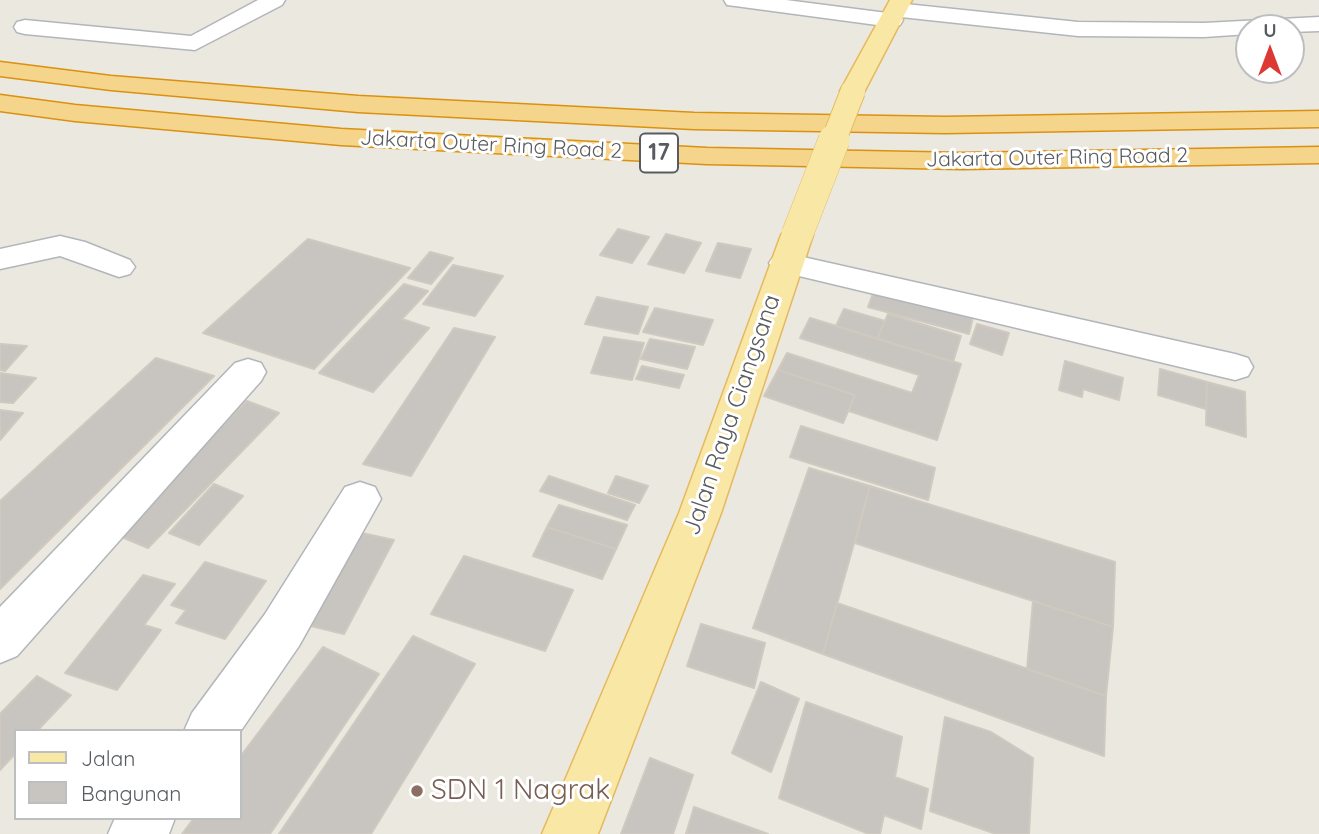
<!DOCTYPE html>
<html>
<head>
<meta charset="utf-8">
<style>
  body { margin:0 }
  #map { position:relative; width:1319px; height:834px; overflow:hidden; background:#ebe8e0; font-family:Quicksand,sans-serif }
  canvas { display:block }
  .legend { position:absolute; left:14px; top:729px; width:228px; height:91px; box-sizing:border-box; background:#fff; border:2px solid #bcbebf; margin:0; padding:9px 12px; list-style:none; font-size:21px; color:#585c60 }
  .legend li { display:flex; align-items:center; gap:14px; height:35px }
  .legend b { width:35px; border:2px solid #bcbebf }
  .north { position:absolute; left:1235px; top:14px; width:70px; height:70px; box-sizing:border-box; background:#fff; border:2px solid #bcbebf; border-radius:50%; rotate:0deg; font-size:19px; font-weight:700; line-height:28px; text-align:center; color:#585c60 }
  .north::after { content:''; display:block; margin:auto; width:24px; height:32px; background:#dc3934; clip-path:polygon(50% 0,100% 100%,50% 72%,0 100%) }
</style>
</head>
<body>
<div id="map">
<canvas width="1319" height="834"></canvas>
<ul class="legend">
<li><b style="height:9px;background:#f9e7a6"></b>Jalan</li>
<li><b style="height:19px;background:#c8c4bf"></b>Bangunan</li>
</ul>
<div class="north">U</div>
</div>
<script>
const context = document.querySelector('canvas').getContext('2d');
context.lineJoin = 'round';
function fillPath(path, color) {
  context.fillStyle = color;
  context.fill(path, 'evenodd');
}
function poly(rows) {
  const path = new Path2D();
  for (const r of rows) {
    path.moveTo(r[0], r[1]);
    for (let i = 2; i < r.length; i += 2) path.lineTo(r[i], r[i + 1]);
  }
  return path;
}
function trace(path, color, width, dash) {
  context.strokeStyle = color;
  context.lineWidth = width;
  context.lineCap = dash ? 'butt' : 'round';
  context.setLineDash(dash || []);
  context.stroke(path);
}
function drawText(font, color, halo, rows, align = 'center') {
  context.font = font + ' Quicksand,sans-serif';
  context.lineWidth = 6;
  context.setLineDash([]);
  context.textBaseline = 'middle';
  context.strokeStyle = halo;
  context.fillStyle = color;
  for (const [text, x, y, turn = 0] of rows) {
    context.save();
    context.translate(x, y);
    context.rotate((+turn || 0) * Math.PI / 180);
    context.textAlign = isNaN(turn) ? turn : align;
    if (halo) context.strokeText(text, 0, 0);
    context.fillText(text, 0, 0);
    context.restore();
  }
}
const building = poly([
  [618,229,649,237,632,263,600,255,618,229],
  [666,234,701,243,684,273,648,264,666,234],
  [308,239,410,268,314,369,203,333,308,239],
  [718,243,751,249,740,278,706,271,718,243],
  [430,252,453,258,431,284,408,278,430,252],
  [453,265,503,276,475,316,423,304,453,265],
  [404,284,428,291,402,319,429,328,373,392,319,373,404,284],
  [874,291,973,317,969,334,868,307,874,291],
  [597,297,648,307,638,334,585,324,597,297],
  [655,308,713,320,703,345,643,332,655,308],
  [844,309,885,321,877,339,836,326,844,309],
  [888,314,961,336,953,362,877,339,888,314],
  [810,318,961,364,937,440,849,411,855,395,778,370,787,353,912,393,919,375,800,338,810,318],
  [977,324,1009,333,1002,355,970,344,977,324],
  [454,328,495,337,411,476,363,464,454,328],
  [604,337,644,343,632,380,591,373,604,337],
  [650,339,695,347,687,369,641,359,650,339],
  [0,344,27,346,5,371,0,370,0,344],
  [156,358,214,376,0,589,0,501,156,358],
  [1065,361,1123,378,1119,400,1083,389,1082,397,1059,390,1065,361],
  [642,366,684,375,679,388,636,379,642,366],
  [1160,369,1207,382,1206,409,1158,395,1160,369],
  [778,370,855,395,843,423,764,396,778,370],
  [0,373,36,378,13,403,0,402,0,373],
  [1207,382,1245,392,1246,437,1206,425,1207,382],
  [247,401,279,413,148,548,112,533,247,401],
  [0,410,23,413,0,440,0,410],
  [801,426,935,468,928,500,790,457,801,426],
  [809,468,870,486,823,654,753,628,809,468],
  [549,476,635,505,627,520,540,491,549,476],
  [616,476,648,486,639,503,608,493,616,476],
  [214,484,243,496,199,545,169,533,214,484],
  [870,486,1115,562,1113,627,855,543,870,486],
  [559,505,627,525,616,549,547,527,559,505],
  [547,527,616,549,602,579,533,556,547,527],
  [348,530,394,540,344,634,294,622,348,530],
  [464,556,573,590,545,651,431,614,464,556],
  [205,562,266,581,225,639,176,623,186,610,171,605,205,562],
  [143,575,175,584,144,625,161,630,117,690,65,673,143,575],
  [1033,601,1113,627,1106,696,1027,669,1033,601],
  [837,603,1106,696,1104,756,823,654,837,603],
  [701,624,765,643,754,688,687,666,701,624],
  [413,636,475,664,371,834,279,834,413,636],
  [323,647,379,674,270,834,182,834,194,818,240,818,240,757,323,647],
  [37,676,71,695,37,731,16,731,16,753,0,770,0,714,37,676],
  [761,682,799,699,771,772,732,753,761,682],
  [806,702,902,737,895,777,928,789,921,829,884,815,880,834,869,834,779,798,806,702],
  [945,717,991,732,1033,758,1029,834,996,834,930,811,945,717],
  [650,758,693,775,673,834,621,834,650,758],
  [694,807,768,834,686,834,694,807]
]);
fillPath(building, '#c8c4bf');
trace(building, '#cfc9bf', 2);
const minor = poly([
  [258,0,285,0,282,5,195,50,25,34,17,32,14,27,17,22,25,20,191,36,258,0],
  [724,0,786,0,887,13,885,10,888,5,896,3,1078,22,1204,23,1319,17,1319,31,1291,32,1291,28,1249,28,1249,34,1204,37,1078,36,901,17,903,20,900,25,892,27,735,6,727,5,724,0],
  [60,236,85,242,130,260,135,267,130,274,119,277,60,256,0,269,0,249,60,236],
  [785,253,1235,354,1248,358,1253,367,1248,376,1235,380,774,270,769,263,774,256,785,253],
  [248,359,261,363,266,372,261,381,17,656,0,663,0,607,235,363,248,359],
  [360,482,375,487,381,499,299,646,240,732,184,731,192,713,265,614,345,487,360,482],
  [115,818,175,818,169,834,108,834,115,818]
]);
const major = poly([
  [890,0,912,0,862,96,853,99,844,96,840,91,890,0],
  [797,225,808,228,813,235,721,513,598,834,542,834,679,513,781,235,786,228,797,225]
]);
const highway = poly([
  [0,62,111,76,358,96,694,113,945,117,1319,111,1319,127,945,133,694,129,358,112,111,90,0,76,0,62],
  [0,95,75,105,341,129,707,148,962,153,1319,147,1319,163,962,169,707,164,341,145,75,121,0,111,0,95]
]);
trace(minor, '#b2b6ba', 3);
trace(major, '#e6b95d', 3);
trace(highway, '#db9110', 3);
fillPath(minor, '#fff');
fillPath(major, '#f9e7a6');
fillPath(highway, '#f5d58c');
const majorBridgeFar1 = poly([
  [833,142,853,91]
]);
const majorBridge = poly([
  [797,235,834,140]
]);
trace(majorBridgeFar1, '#e6b95d', 26, []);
trace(majorBridge, '#e6b95d', 32, []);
trace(majorBridgeFar1, '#f9e7a6', 24);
trace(majorBridge, '#f9e7a6', 31);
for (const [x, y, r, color] of [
  [417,791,7,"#8d6e63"]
]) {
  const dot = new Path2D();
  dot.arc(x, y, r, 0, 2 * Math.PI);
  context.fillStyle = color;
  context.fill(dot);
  trace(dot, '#fff', 2.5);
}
drawText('21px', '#585c60', '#fff', [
  ["Jakarta Outer Ring Road 2",491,145,3],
  ["Jakarta Outer Ring Road 2",1057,158,-1]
]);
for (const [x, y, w] of [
  [659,153,38]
]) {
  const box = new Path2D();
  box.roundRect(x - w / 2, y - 19.5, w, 39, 5);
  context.fillStyle = '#fff';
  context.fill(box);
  trace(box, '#585c60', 2);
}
drawText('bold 23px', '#585c60', null, [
  ["17",659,153]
]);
drawText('24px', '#585c60', '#fff', [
  ["Jalan Raya Ciangsana",732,415,-71]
]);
drawText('28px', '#785e54', '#fff', [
  ["SDN 1 Nagrak",431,791]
], 'left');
</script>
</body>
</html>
